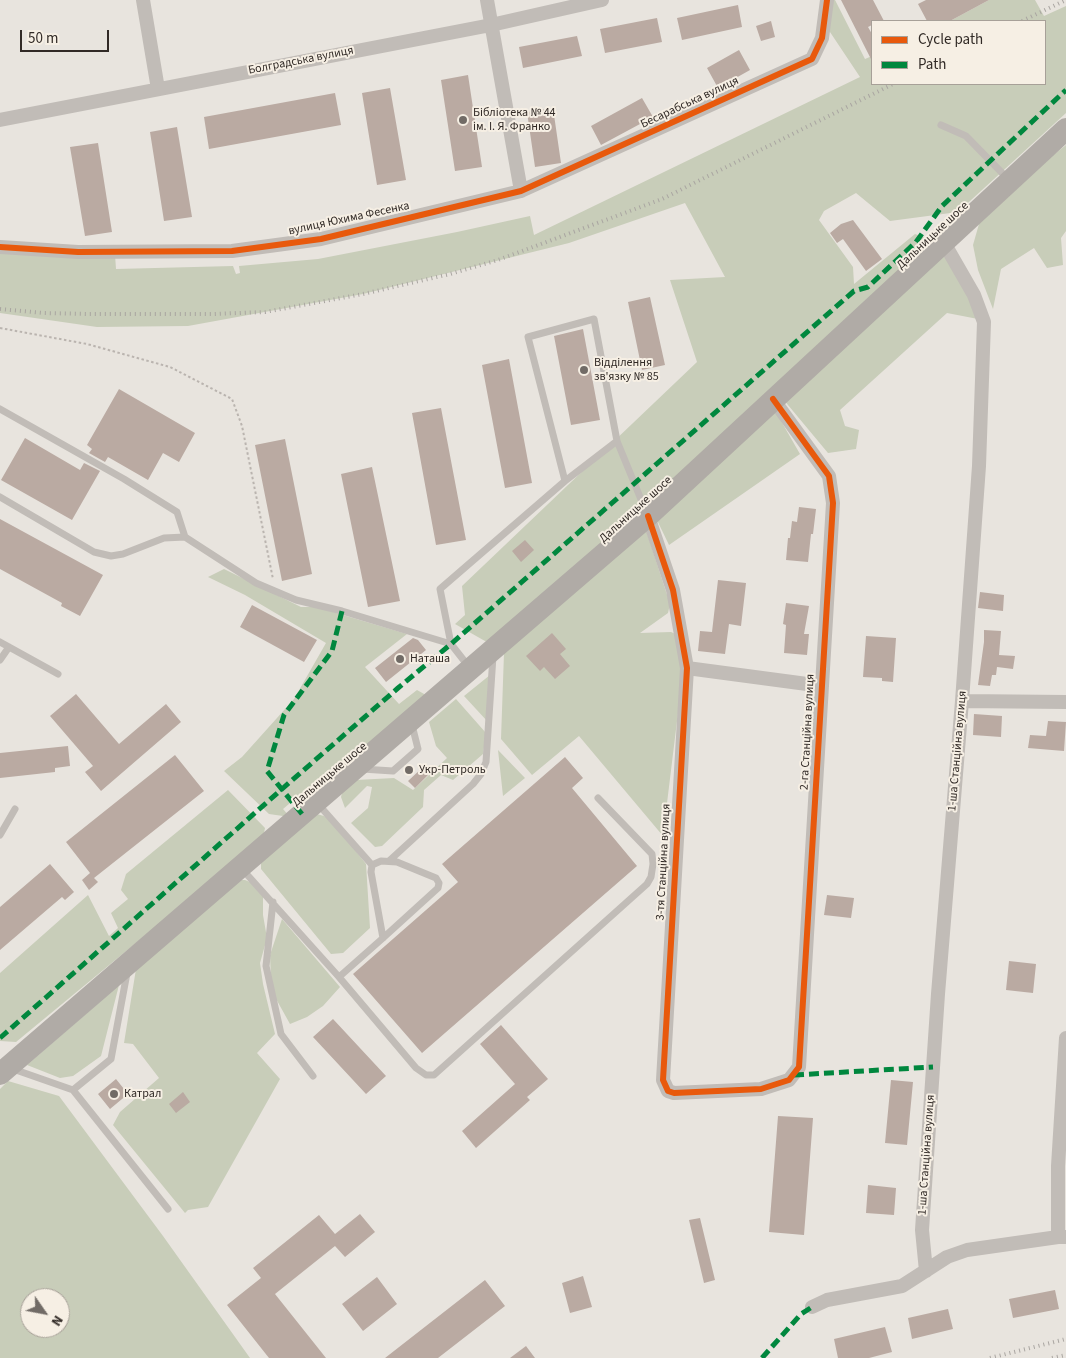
<!DOCTYPE html>
<html>
<head>
<meta charset="utf-8">
<style>
  body { margin:0 }
  #map { position:relative; width:1066px; height:1358px; overflow:hidden; background:#e8e4de; font-family:"Source Sans 3",sans-serif }
  canvas { display:block }
  .legend { position:absolute; left:871px; top:20px; width:175px; height:65px; box-sizing:border-box; background:#f6efe4; border:1px solid #a7a098; margin:0; padding:6px 9px; list-style:none; font-size:15px; color:#312a26 }
  .legend li { display:flex; align-items:center; gap:10px; height:25px }
  .legend b { width:25px; border:1px solid #a7a098 }
  .north { position:absolute; left:20px; top:1288px; width:50px; height:50px; box-sizing:border-box; background:#f6efe4; border:1px solid #a7a098; border-radius:50%; rotate:123deg; font-size:14px; font-weight:700; line-height:20px; text-align:center; color:#312a26 }
  .north::after { content:''; display:block; margin:auto; width:18px; height:22px; background:#716b66; clip-path:polygon(50% 0,100% 100%,50% 72%,0 100%) }
  .scale { position:absolute; left:20px; top:30px; width:89px; height:22px; box-sizing:border-box; border:2px solid #312a26; border-top:0; padding-left:6px; font-size:15px; line-height:18px; white-space:nowrap; color:#312a26; -webkit-text-stroke:4px #f6efe4; paint-order:stroke }
</style>
</head>
<body>
<div id="map">
<canvas width="1066" height="1358"></canvas>
<ul class="legend">
<li><b style="height:6px;background:#e8590c"></b>Cycle path</li>
<li><b style="height:6px;background:#00873e"></b>Path</li>
</ul>
<div class="north">N</div>
<div class="scale">50 m</div>
</div>
<script>
const context = document.querySelector('canvas').getContext('2d');
context.lineJoin = 'round';
function fillPath(path, color) {
  context.fillStyle = color;
  context.fill(path, 'evenodd');
}
function poly(rows) {
  const path = new Path2D();
  for (const r of rows) {
    path.moveTo(r[0], r[1]);
    for (let i = 2; i < r.length; i += 2) path.lineTo(r[i], r[i + 1]);
  }
  return path;
}
function trace(path, color, width, dash) {
  context.strokeStyle = color;
  context.lineWidth = width;
  context.lineCap = dash ? 'butt' : 'round';
  context.setLineDash(dash || []);
  context.stroke(path);
}
function drawText(font, color, halo, rows, align = 'center') {
  context.font = font + ' "Source Sans 3",sans-serif';
  context.lineWidth = 4;
  context.setLineDash([]);
  context.textBaseline = 'middle';
  context.strokeStyle = halo;
  context.fillStyle = color;
  for (const [text, x, y, turn = 0] of rows) {
    context.save();
    context.translate(x, y);
    context.rotate((+turn || 0) * Math.PI / 180);
    context.textAlign = isNaN(turn) ? turn : align;
    if (halo) context.strokeText(text, 0, 0);
    context.fillText(text, 0, 0);
    context.restore();
  }
}
fillPath(poly([
  [831,0,835,0,865,59,872,56,872,84,1045,84,1045,21,950,21,989,0,1035,0,1044,16,1066,6,1066,113,958,212,890,221,856,193,824,211,819,220,853,267,854,284,915,234,926,238,930,244,492,645,455,624,465,615,462,586,697,362,670,280,725,277,685,203,569,243,363,294,188,326,97,327,0,313,0,247,115,255,116,269,233,266,236,274,240,273,239,266,318,259,457,232,530,216,534,235,860,77,828,29],
  [1066,145,1066,231,1061,238,1063,265,1047,268,1034,248,1001,269,993,309,978,270,973,245,979,224,1052,156],
  [941,251,973,297,978,319,947,313,840,410,845,426,859,430,856,449,828,453,783,399],
  [773,407,800,454,669,545,656,518],
  [645,527,670,604,668,613,640,633,671,632,687,639,663,836,579,736,532,775,501,739,504,653],
  [224,569,301,607,316,607,407,634,365,667,399,704,417,690,433,699,344,775,332,768,283,809,290,817,269,814,224,771,242,757,294,699,326,643,245,595,208,577],
  [490,675,488,722,464,696],
  [456,699,486,733,483,754,453,780,441,775,424,790,423,807,382,846,375,847,351,823,368,808,372,787,367,786,345,808,341,797,343,789,356,780,394,778,413,790,447,758,436,746,429,722],
  [498,750,525,778,503,796],
  [228,790,265,828,263,838,16,1042,0,1041,0,973,88,895,109,936,118,928,111,913,128,899,121,890,126,874],
  [313,813,324,816,332,821,366,864,370,928,343,953,331,954,261,869,261,859],
  [235,880,245,880,257,885,263,892,263,915,267,938,260,963,263,984,275,1034,257,1053,280,1079,208,1207,188,1210,185,1213,113,1125,120,1112,159,1078,133,1044,124,1043,136,969],
  [282,919,340,987,323,1006,307,1017,290,1024,275,997,271,980,270,955],
  [119,985,101,1056,73,1076,60,1078,27,1065],
  [8,1081,59,1096,163,1236,250,1358,0,1358,0,1089],
  [30,1298,60,1298,60,1328,30,1328]
]), '#c8cdb9');
fillPath(poly([
  [841,0,873,0,884,21,872,21,872,25,868,27,872,34,872,61],
  [926,0,989,0,950,21,927,21,918,4],
  [738,5,742,27,682,40,677,18],
  [657,18,662,42,605,53,600,29],
  [771,21,775,37,761,41,756,26],
  [577,36,582,56,523,68,519,47],
  [739,50,750,70,718,88,707,68],
  [468,75,482,167,455,171,441,80],
  [390,88,406,180,377,185,362,93],
  [335,93,341,125,209,149,204,117],
  [642,98,653,117,601,145,591,126],
  [553,108,561,163,535,167,527,112],
  [177,127,192,217,164,221,150,132],
  [98,143,112,232,85,236,70,147],
  [853,220,882,259,866,271,843,239,837,243,830,233,841,224],
  [650,297,665,365,642,370,628,302],
  [583,329,600,420,571,425,554,336],
  [509,359,532,483,505,488,482,365],
  [119,389,195,433,179,462,163,453,148,480,108,457,105,462,89,453,92,449,87,445],
  [441,408,466,540,436,545,412,413],
  [25,438,80,470,84,463,100,471,72,520,1,480],
  [285,439,312,574,282,581,255,445],
  [372,467,400,601,368,607,341,474],
  [799,507,816,509,813,534,811,534,808,562,786,560,788,538,790,538,792,521,797,522],
  [0,519,103,575,80,616,61,606,62,603,0,569],
  [525,540,534,550,521,562,512,551],
  [718,580,746,583,741,626,729,624,725,654,698,651,700,631,712,632],
  [980,592,1004,595,1003,611,978,608],
  [786,603,809,606,804,634,809,634,807,655,784,653,786,625,783,624],
  [252,605,317,640,304,662,240,627],
  [984,630,1001,631,999,655,1015,656,1013,669,997,667,996,675,992,675,990,686,978,685,984,642],
  [552,633,566,649,560,654,570,666,555,679,544,667,540,671,526,656],
  [866,636,896,638,893,682,882,681,882,678,863,677],
  [413,638,418,640,426,650,386,682,375,668],
  [76,694,119,744,166,704,181,722,101,791,85,772,93,766,50,716],
  [974,714,1002,716,1001,737,973,735],
  [1048,721,1066,722,1064,751,1028,748,1030,735,1046,736],
  [68,746,70,766,55,768,55,772,0,778,0,753],
  [175,755,204,791,94,878,98,882,89,890,82,880,90,873,66,842],
  [565,757,583,778,572,788,637,866,422,1053,353,974,458,882,442,864],
  [422,768,428,775,415,788,408,781],
  [50,864,74,892,65,900,62,897,0,950,0,907],
  [827,895,854,898,851,918,824,915],
  [1009,961,1036,964,1033,993,1006,990],
  [333,1019,386,1076,366,1094,313,1037],
  [501,1025,548,1079,527,1097,530,1100,476,1148,462,1131,515,1084,480,1044],
  [116,1079,128,1094,110,1109,98,1094],
  [891,1080,913,1082,907,1145,885,1143],
  [183,1092,190,1102,176,1113,169,1104],
  [778,1116,813,1118,804,1235,769,1232],
  [868,1185,896,1188,894,1215,866,1213],
  [360,1214,375,1232,345,1257,335,1246,275,1294,326,1358,269,1358,227,1305,261,1278,253,1268,319,1215,335,1234],
  [700,1218,715,1280,704,1283,689,1220],
  [583,1276,592,1307,570,1313,562,1283],
  [377,1277,397,1304,363,1331,342,1304],
  [485,1280,505,1306,438,1358,385,1358],
  [1055,1290,1059,1309,1013,1318,1009,1299],
  [948,1309,953,1329,912,1339,908,1318],
  [885,1327,892,1352,869,1358,838,1358,834,1339],
  [526,1346,535,1358,510,1358]
]), '#baaaa2');
trace(poly([
  [0,328,87,344,170,367,232,399,242,426,273,579]
]), '#bab4af', 2, [2.5, 2.5]);
trace(poly([
  [941,125,966,136,1007,178],
  [0,409,124,479,177,512,185,537],
  [565,481,617,441],
  [0,497,94,552,111,556,123,554,164,538,185,537,256,583,296,600,342,611,451,644],
  [0,642,58,674],
  [0,660,9,647],
  [469,667,451,644,440,589,565,481,528,337,594,319,617,441,647,514],
  [362,769,393,771,418,749,412,725],
  [318,804,372,865],
  [0,835,15,809],
  [389,861,473,784,481,774,486,762,493,656],
  [242,869,339,977,416,1068,426,1075,434,1075,647,884,651,877,653,864,652,854,598,798],
  [273,902,266,966,281,1034,313,1076],
  [339,977,383,938,438,888,439,883,436,878,397,862,381,861,372,865,371,872,383,938],
  [13,1069,73,1090,168,1209],
  [73,1090,111,1059,127,973]
]), '#c1bcb7', 7);
trace(poly([
  [143,0,158,89],
  [487,0,521,191],
  [0,120,491,25,602,0],
  [0,247,78,252,232,251,321,239,521,191,812,59,822,38,827,0],
  [648,516,673,590,687,668,663,1080,668,1091,674,1093,761,1089,789,1080,799,1067,833,503,829,476,773,399],
  [687,668,822,686],
  [962,701,1066,702],
  [1058,1237,1058,1166,1066,1038],
  [926,1271,922,1230,938,994,962,701,979,466,984,322,974,295,943,241],
  [812,1307,827,1300,902,1286,947,1257,967,1250,1058,1237,1066,1237]
]), '#c1bcb7', 14);
trace(poly([
  [0,1074,648,516,1066,129]
]), '#b0aba6', 22);
trace(poly([
  [1022,21,1066,0],
  [0,309,44,313,88,314,213,314,265,312,363,294,450,274,498,260,662,199,893,84],
  [990,1358,1066,1339],
  [1052,1358,1066,1355]
]), '#a9a5a1', 4, [1, 4]);
trace(poly([
  [302,814,267,771,284,715,332,651,342,611],
  [0,1038,282,789,398,688,451,644,854,291,868,287,916,242,942,206,1066,90],
  [794,1075,933,1067],
  [762,1358,801,1314,812,1307]
]), '#00873e', 5, [10, 5]);
trace(poly([
  [0,247,78,252,232,251,321,239,521,191,812,59,822,38,827,0],
  [648,516,673,590,687,668,663,1080,668,1091,674,1093,761,1089,789,1080,799,1067,833,503,829,476,773,399]
]), '#e8590c', 6);
for (const [x, y, r, color] of [
  [463,120,5,"#716b66"],
  [584,370,5,"#716b66"],
  [400,659,5,"#716b66"],
  [409,770,5,"#716b66"],
  [114,1094,5,"#716b66"]
]) {
  const dot = new Path2D();
  dot.arc(x, y, r, 0, 2 * Math.PI);
  context.fillStyle = color;
  context.fill(dot);
  trace(dot, '#f6efe4', 2);
}
drawText('12px', '#312a26', '#f6efe4', [
  ["Болградська вулиця",301,61,-11],
  ["Бесарабська вулиця",690,103,-25],
  ["вулиця Юхима Фесенка",349,219,-12],
  ["Дальницьке шосе",933,236,-43],
  ["Дальницьке шосе",636,510,-42],
  ["2-га Станційна вулиця",808,732,-87],
  ["1-ша Станційна вулиця",958,751,-85],
  ["Дальницьке шосе",330,775,-40],
  ["3-тя Станційна вулиця",664,862,-87],
  ["1-ша Станційна вулиця",927,1155,-86]
]);
drawText('12px', '#312a26', '#f6efe4', [
  ["Бібліотека № 44",473,113],
  ["ім. І. Я. Франко",473,127],
  ["Відділення",594,363],
  ["зв'язку № 85",594,377],
  ["Наташа",410,659],
  ["Укр-Петроль",419,770],
  ["Катрал",124,1094]
], 'left');
</script>
</body>
</html>
